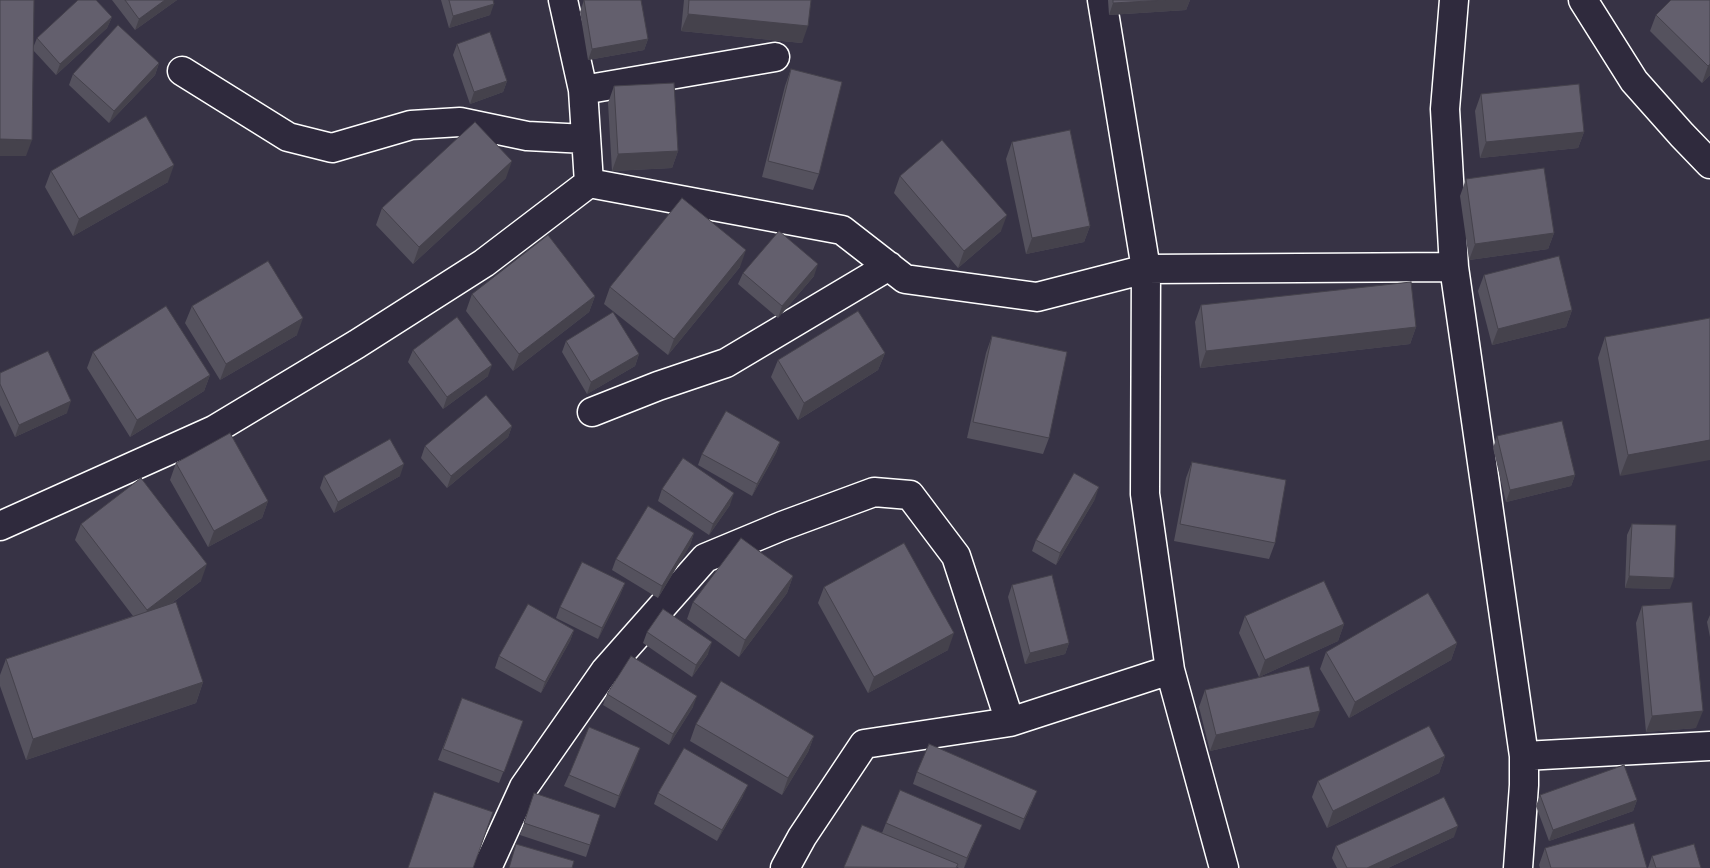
<!DOCTYPE html>
<html>
<head>
<meta charset="utf-8">
<style>
  body { margin:0 }
  canvas { display:block; background:#373345 }
</style>
</head>
<body>
<canvas width="1710" height="868"></canvas>
<script>
const context = document.querySelector('canvas').getContext('2d');
context.lineJoin = 'round';
function poly(rows) {
  const path = new Path2D();
  for (const r of rows) {
    path.moveTo(r[0], r[1]);
    for (let i = 2; i < r.length; i += 2) path.lineTo(r[i], r[i + 1]);
  }
  return path;
}
function trace(path, color, width, dash) {
  context.strokeStyle = color;
  context.lineWidth = width;
  context.lineCap = dash ? 'butt' : 'round';
  context.setLineDash(dash || []);
  context.stroke(path);
}
function fillPath(path, color) {
  context.fillStyle = color;
  context.fill(path, 'evenodd');
}
const street = poly([
  [563,0,583,90,589,183],
  [1102,0,1146,269,1145,494,1170,670,1224,868],
  [1454,0,1445,109,1454,267,1524,756],
  [1583,0,1634,81,1682,135,1710,164],
  [182,71,288,137,332,148,411,125,460,122,527,136,586,139],
  [583,90,775,57],
  [592,412,658,386,726,363,889,266],
  [0,526,214,430,357,344,484,263,589,183,842,230,905,279,1037,297,1146,269,1454,267],
  [487,868,524,787,605,671,705,558,782,526,874,492,910,495,956,556,1010,722],
  [785,868,802,837,864,744,1010,722,1170,670],
  [1518,868,1524,785,1524,756,1710,746]
]);
trace(street, '#fff', 31);
trace(street, '#2f2a3d', 28);
fillPath(poly([
  [112,0,177,0,135,30],
  [441,0,493,0,490,15,449,28],
  [584,0,648,39,644,50,588,60,580,12],
  [684,0,811,0,802,43,681,31],
  [1108,0,1190,0,1186,10,1109,15],
  [1710,0,1710,75,1702,83,1650,31,1656,15],
  [112,17,107,28,56,75,33,50,26,156,33,48,37,38],
  [457,44,507,81,503,92,470,104,453,55],
  [159,63,155,75,109,123,69,85,73,74],
  [791,69,819,174,813,190,762,177,785,86],
  [614,86,678,151,672,168,612,171,608,103],
  [1481,94,1584,132,1578,148,1480,158,1475,111],
  [1012,142,1090,226,1084,242,1026,254,1006,159],
  [51,171,168,182,73,236,45,187],
  [900,176,1001,231,958,268,894,193],
  [506,178,413,264,376,225,382,208],
  [1466,179,1554,233,1548,249,1469,260,1460,196],
  [740,267,668,355,604,304,610,287],
  [743,273,814,276,778,318,738,284],
  [1484,275,1572,310,1566,327,1492,345,1478,291],
  [472,294,595,296,589,312,513,371,466,311],
  [1201,305,1416,327,1410,344,1200,368,1195,322],
  [192,306,297,335,220,380,185,323],
  [1710,318,1620,476,1598,358,1605,337],
  [992,336,1049,438,1043,454,967,438,986,353],
  [566,341,639,354,635,366,587,394,562,352],
  [413,350,488,376,443,409,408,362],
  [93,352,210,375,204,391,130,437,87,368],
  [885,353,878,370,798,420,771,377,778,360],
  [0,373,67,413,15,437,0,405],
  [512,426,508,437,447,488,421,458,425,446],
  [1497,436,1575,475,1571,486,1506,502,1493,448],
  [780,442,776,453,752,496,698,465,702,454],
  [1192,462,1275,543,1269,559,1174,541,1186,478],
  [176,463,268,501,262,518,208,547,170,480],
  [324,476,400,476,334,513,320,488],
  [662,489,730,505,709,535,658,501],
  [1095,499,1056,565,1032,551,1036,540],
  [81,524,201,581,172,603,203,682,196,703,26,760,0,686,0,675,6,659,133,616,75,540],
  [1632,524,1670,589,1625,588,1627,535],
  [694,533,690,545,658,598,612,570,616,559],
  [793,576,787,593,739,657,687,619,693,602],
  [625,583,620,595,598,639,556,618,560,607],
  [1012,585,1069,643,1065,654,1025,664,1008,597],
  [824,587,948,650,868,693,818,603],
  [1642,606,1696,728,1646,732,1636,623],
  [1710,615,1710,637,1707,622],
  [1245,616,1344,624,1338,641,1259,677,1239,633],
  [574,630,570,641,541,693,495,668,499,656],
  [647,632,708,654,692,677,643,643],
  [1457,643,1451,660,1349,718,1320,669,1326,652],
  [1205,690,1314,727,1210,751,1199,707],
  [607,694,693,707,669,745,603,705],
  [462,698,523,721,499,783,438,760],
  [696,724,814,736,808,752,782,795,690,741],
  [640,748,615,808,564,786,569,775],
  [1445,756,1439,773,1327,828,1312,797,1318,781],
  [917,772,1032,803,1020,830,913,784],
  [658,793,743,796,717,841,654,804],
  [1540,795,1637,800,1633,811,1549,841,1536,806],
  [530,805,590,845,586,857,520,835],
  [886,823,977,836,964,868,959,868,957,867,956,868,844,868,862,825,882,833],
  [1454,837,1388,868,1337,868,1332,858,1336,846],
  [1545,848,1647,868,1540,868,1539,865],
  [1652,856,1701,868,1648,868]
]), '#55525e');
fillPath(poly([
  [165,0,177,0,135,30,139,19],
  [1166,0,1190,0,1186,10,1109,15,1113,3],
  [494,4,490,15,449,28,453,16],
  [688,14,808,26,802,43,681,31],
  [112,17,107,28,56,75,60,64],
  [648,39,644,50,588,60,592,49],
  [159,63,155,75,109,123,114,111],
  [1710,64,1710,75,1702,83,1708,66],
  [507,81,503,92,470,104,474,92],
  [1584,132,1578,148,1480,158,1486,142],
  [0,139,32,140,26,156,0,156],
  [678,151,672,168,612,171,618,154],
  [512,161,506,178,413,264,419,247],
  [174,165,168,182,73,236,79,219],
  [1007,215,1001,231,958,268,964,251],
  [1090,226,1084,242,1026,254,1032,238],
  [1554,233,1548,249,1469,260,1475,244],
  [746,250,740,267,668,355,674,339],
  [818,264,814,276,778,318,782,306],
  [595,296,589,312,513,371,519,354],
  [1572,310,1566,327,1492,345,1498,329],
  [303,318,297,335,220,380,226,364],
  [1416,327,1410,344,1200,368,1206,351],
  [885,353,878,370,798,420,804,403],
  [639,354,635,366,587,394,591,382],
  [492,365,488,376,443,409,447,397],
  [210,375,204,391,130,437,137,420],
  [71,401,67,413,15,437,19,425],
  [512,426,508,437,447,488,451,476],
  [1710,440,1710,460,1620,476,1628,455],
  [780,442,776,453,752,496,757,484],
  [404,464,400,476,334,513,338,502],
  [1575,475,1571,486,1506,502,1510,490],
  [1099,487,1095,499,1056,565,1060,553],
  [734,493,730,505,709,535,713,524],
  [268,501,262,518,208,547,214,531],
  [694,533,690,545,658,598,662,586],
  [207,564,201,581,141,626,147,610],
  [793,576,787,593,739,657,745,640],
  [1629,576,1674,578,1670,589,1625,588],
  [625,583,620,595,598,639,602,628],
  [1344,624,1338,641,1259,677,1265,660],
  [574,630,570,641,541,693,545,682],
  [954,633,948,650,868,693,874,677],
  [712,642,708,654,692,677,696,665],
  [1069,643,1065,654,1025,664,1030,653],
  [1457,643,1451,660,1349,718,1355,702],
  [203,682,196,703,26,760,33,739],
  [697,696,693,707,669,745,673,734],
  [1320,711,1314,727,1210,751,1216,735],
  [1703,711,1696,728,1646,732,1652,716],
  [814,736,808,752,782,795,788,778],
  [640,748,636,760,615,808,619,796],
  [1445,756,1439,773,1327,828,1333,811],
  [748,785,743,796,717,841,722,830],
  [1037,791,1032,803,1020,830,1024,819],
  [1637,800,1633,811,1549,841,1553,830],
  [982,825,977,836,964,868,967,858],
  [1458,826,1454,837,1388,868,1367,868]
]), '#45424c');
const building = poly([
  [0,0,34,0,32,140,0,139,0,0],
  [78,0,96,0,112,17,60,64,37,38,78,0],
  [125,0,165,0,139,19,125,0],
  [449,0,493,0,494,4,453,16,449,0],
  [584,0,641,0,648,39,592,49,584,0],
  [689,0,811,0,808,26,688,14,689,0],
  [1113,0,1166,0,1113,3,1113,0],
  [1671,0,1710,0,1710,64,1708,66,1656,15,1671,0],
  [118,25,159,63,114,111,73,74,118,25],
  [490,32,507,81,474,92,457,44,490,32],
  [791,69,842,82,819,174,768,161,791,69],
  [674,83,678,151,618,154,614,86,674,83],
  [1579,84,1584,132,1486,142,1481,94,1579,84],
  [146,116,174,165,79,219,51,171,146,116],
  [475,122,512,161,419,247,382,208,475,122],
  [1070,130,1090,226,1032,238,1012,142,1070,130],
  [942,140,1007,215,964,251,900,176,942,140],
  [1544,168,1554,233,1475,244,1466,179,1544,168],
  [682,198,746,250,674,339,610,287,682,198],
  [779,231,818,264,782,306,743,273,779,231],
  [548,235,595,296,519,354,472,294,548,235],
  [1559,256,1572,310,1498,329,1484,275,1559,256],
  [268,261,303,318,226,364,192,306,268,261],
  [1411,282,1416,327,1206,351,1201,305,1411,282],
  [166,306,210,375,137,420,93,352,166,306],
  [858,311,885,353,804,403,778,360,858,311],
  [613,312,639,354,591,382,566,341,613,312],
  [457,317,492,365,447,397,413,350,457,317],
  [1710,318,1710,440,1628,455,1605,337,1710,318],
  [992,336,1067,352,1049,438,973,422,992,336],
  [48,351,71,401,19,425,0,384,0,373,48,351],
  [486,395,512,426,451,476,425,446,486,395],
  [726,411,780,442,757,484,702,454,726,411],
  [1562,421,1575,475,1510,490,1497,436,1562,421],
  [230,433,268,501,214,531,176,463,230,433],
  [390,439,404,464,338,502,324,476,390,439],
  [683,458,734,493,713,524,662,489,683,458],
  [1192,462,1286,480,1275,543,1180,524,1192,462],
  [1074,473,1099,487,1060,553,1036,540,1074,473],
  [141,478,207,564,147,610,81,524,141,478],
  [648,506,694,533,662,586,616,559,648,506],
  [1632,524,1676,525,1674,578,1629,576,1632,524],
  [741,538,793,576,745,640,693,602,741,538],
  [904,543,954,633,874,677,824,587,904,543],
  [582,562,625,583,602,628,560,607,582,562],
  [1052,575,1069,643,1030,653,1012,585,1052,575],
  [1324,581,1344,624,1265,660,1245,616,1324,581],
  [1428,593,1457,643,1355,702,1326,652,1428,593],
  [176,602,203,682,33,739,6,659,176,602],
  [1692,602,1703,711,1652,716,1642,606,1692,602],
  [528,604,574,630,545,682,499,656,528,604],
  [663,609,712,642,696,665,647,632,663,609],
  [631,656,697,696,673,734,607,694,631,656],
  [1309,666,1320,711,1216,735,1205,690,1309,666],
  [721,681,814,736,788,778,696,724,721,681],
  [462,698,523,721,504,772,443,749,462,698],
  [1429,726,1445,756,1333,811,1318,781,1429,726],
  [589,727,640,748,619,796,569,775,589,727],
  [929,744,1037,791,1024,819,917,772,929,744],
  [684,748,748,785,722,830,658,793,684,748],
  [1624,765,1637,800,1553,830,1540,795,1624,765],
  [900,790,982,825,967,858,886,823,900,790],
  [434,792,493,812,473,868,408,868,434,792],
  [534,793,600,815,590,845,524,823,534,793],
  [1444,797,1458,826,1367,868,1347,868,1336,846,1444,797],
  [1634,823,1647,868,1551,868,1545,848,1634,823],
  [862,825,958,864,956,868,844,867,862,825],
  [516,844,574,861,572,868,509,868,516,844],
  [1694,844,1701,868,1656,868,1652,856,1694,844]
]);
fillPath(building, '#635f6d');
trace(building, '#45424c', 1);
</script>
</body>
</html>
